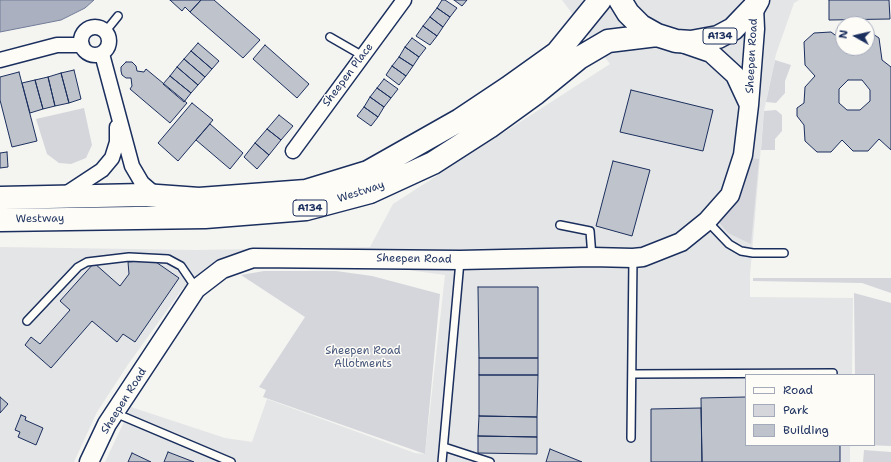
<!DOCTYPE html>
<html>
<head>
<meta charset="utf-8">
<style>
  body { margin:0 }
  #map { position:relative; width:891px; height:462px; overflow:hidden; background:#f4f4f1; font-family:"Shantell Sans",sans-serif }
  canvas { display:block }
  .legend { position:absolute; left:745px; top:374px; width:130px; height:72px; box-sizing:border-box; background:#fdfcf7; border:1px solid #a3aaba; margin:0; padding:5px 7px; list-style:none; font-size:12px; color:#1b2f5e }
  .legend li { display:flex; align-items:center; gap:8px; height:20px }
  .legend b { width:20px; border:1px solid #a3aaba }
  .north { position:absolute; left:835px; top:16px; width:40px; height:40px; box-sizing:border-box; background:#fdfcf7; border:1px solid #a3aaba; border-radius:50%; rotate:278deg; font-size:11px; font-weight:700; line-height:16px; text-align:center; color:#1b2f5e }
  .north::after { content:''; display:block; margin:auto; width:14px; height:18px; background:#1b2f5e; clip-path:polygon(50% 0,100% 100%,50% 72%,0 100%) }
</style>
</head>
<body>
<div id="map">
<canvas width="891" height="462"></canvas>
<ul class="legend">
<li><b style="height:5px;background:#fdfcf7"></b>Road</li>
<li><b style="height:11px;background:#d4d6db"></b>Park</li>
<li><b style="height:11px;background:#bfc3cc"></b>Building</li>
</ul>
<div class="north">N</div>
</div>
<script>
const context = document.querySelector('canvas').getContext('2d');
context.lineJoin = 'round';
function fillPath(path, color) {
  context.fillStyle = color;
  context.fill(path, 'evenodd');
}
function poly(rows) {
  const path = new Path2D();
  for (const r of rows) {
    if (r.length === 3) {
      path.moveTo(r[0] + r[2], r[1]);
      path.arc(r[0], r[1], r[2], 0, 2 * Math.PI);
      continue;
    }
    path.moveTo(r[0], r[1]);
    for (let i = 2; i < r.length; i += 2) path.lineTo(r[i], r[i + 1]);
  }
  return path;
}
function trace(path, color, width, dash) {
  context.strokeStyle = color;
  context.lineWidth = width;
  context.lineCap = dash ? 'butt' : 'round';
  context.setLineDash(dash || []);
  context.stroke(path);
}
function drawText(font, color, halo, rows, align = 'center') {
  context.font = font + ' "Shantell Sans",sans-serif';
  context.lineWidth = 3;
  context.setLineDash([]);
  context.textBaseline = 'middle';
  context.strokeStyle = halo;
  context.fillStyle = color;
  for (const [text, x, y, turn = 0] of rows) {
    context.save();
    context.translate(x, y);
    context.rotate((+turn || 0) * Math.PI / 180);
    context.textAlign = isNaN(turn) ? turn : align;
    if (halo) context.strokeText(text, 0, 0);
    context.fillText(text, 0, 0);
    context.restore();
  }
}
fillPath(poly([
  [562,0,799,0,794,3,776,54,764,111,750,275,750,297,853,298,852,375,746,375,746,445,850,445,850,462,105,462,131,407,225,438,252,442,267,399,415,453,425,454,445,275,392,268,262,264,224,272,183,288,129,363,97,412,74,462,0,462,0,247,195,250,370,247,393,204,610,64]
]), '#e4e5e6');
fillPath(poly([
  [775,60,791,65,785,81,785,93,776,103,766,102],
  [84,108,92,145,86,158,71,164,59,163,47,154,36,119],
  [776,110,782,115,782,131,775,139,775,150,761,150,764,111],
  [751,158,759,159,751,244,728,233,717,220,733,201,743,183],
  [264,271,336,271,372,276,440,294,425,454,263,397,266,390,259,387,307,314,305,317,241,275],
  [753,278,891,278,891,293,862,283,753,281],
  [854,293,891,303,891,446,865,445,874,445,874,375,855,375],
  [864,450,891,452,891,462,863,462]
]), '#d4d6db');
const water = poly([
  [0,0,94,0,85,8,61,20,0,32,0,0]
]);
fillPath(water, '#aab0bf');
trace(water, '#717c98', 1);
const building = poly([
  [170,0,201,0,190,12,185,7,182,11,170,0],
  [201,0,214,0,260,40,243,58,190,12,201,0],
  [442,0,445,0,457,8,450,17,437,8,442,0],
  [454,0,467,0,462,6,454,0],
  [829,0,889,0,890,19,829,20,829,0],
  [437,8,450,17,443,27,430,17,437,8],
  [430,17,443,27,437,36,423,26,430,17],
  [423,26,437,36,430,45,416,36,423,26],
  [867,30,879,38,882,60,891,67,891,150,879,139,868,151,853,151,842,140,831,152,817,152,805,141,804,125,797,116,797,108,804,103,805,87,815,76,805,65,804,42,814,33,831,32,843,41,843,48,867,48,867,30],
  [848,80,862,80,870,90,870,101,860,110,847,110,839,103,839,89,848,80],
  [412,38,426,48,419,57,405,47,412,38],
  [198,43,219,61,212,69,191,51,198,43],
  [265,45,309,84,297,98,253,59,265,45],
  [405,47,419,57,413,66,399,57,405,47],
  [191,51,212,69,205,77,184,59,191,51],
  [399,57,413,66,406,76,392,66,399,57],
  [184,59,205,77,198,85,177,67,184,59],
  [126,62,132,62,136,66,137,71,144,72,146,69,187,103,170,123,130,89,132,86,131,78,126,78,122,75,121,71,121,67,126,62],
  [392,66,406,76,399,85,386,75,392,66],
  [177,67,198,85,191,93,170,76,177,67],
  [74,70,81,99,69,103,61,73,74,70],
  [19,72,37,141,12,147,0,100,0,77,19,72],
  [61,73,69,103,55,106,48,77,61,73],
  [170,76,191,93,184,102,163,84,170,76],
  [48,77,55,106,43,109,35,80,48,77],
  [384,79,398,89,391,98,377,88,384,79],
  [35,80,43,109,30,113,22,83,35,80],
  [377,88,391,98,384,107,370,97,377,88],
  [631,90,713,110,703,151,620,132,631,90],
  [370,97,384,107,378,117,364,107,370,97],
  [192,103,213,120,178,161,158,143,192,103],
  [364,107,378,117,371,126,357,116,364,107],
  [279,115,293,126,281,140,267,129,279,115],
  [210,124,243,153,230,169,196,140,210,124],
  [267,129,281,140,269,155,255,143,267,129],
  [255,143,269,155,257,169,244,157,255,143],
  [7,152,8,167,0,168,0,153,7,152],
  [613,161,650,170,632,236,596,226,613,161],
  [153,260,179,278,135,342,123,334,117,342,92,321,51,368,25,345,31,337,40,344,70,310,60,301,94,263,120,286,129,274,128,262,153,260],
  [478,287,538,287,538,358,479,358,478,287],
  [479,358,538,358,538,375,479,375,479,358],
  [479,375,538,375,537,417,479,416,479,375],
  [0,397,8,404,0,413,0,397],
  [746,397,746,445,840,445,840,462,702,462,701,398,746,397],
  [701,408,702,462,651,462,651,409,701,408],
  [21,415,26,417,25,420,43,428,36,445,18,437,20,432,15,430,21,415],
  [479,416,537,417,537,437,478,436,479,416],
  [478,436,537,437,537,454,478,453,478,436],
  [550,449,582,462,546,462,550,449],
  [168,452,194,462,164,462,168,452],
  [132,453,151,462,128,462,132,453]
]);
fillPath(building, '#bfc3cc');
trace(building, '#1b2f5e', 1);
const service = poly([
  [105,32,118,16],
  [330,37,363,56],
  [707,221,729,244,741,251,753,253,784,253],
  [560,225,590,231,592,257],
  [27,321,78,267,87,262,129,257,168,259,181,266,196,288],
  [632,374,833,373],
  [115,413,231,462],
  [631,438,633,258],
  [444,447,490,462],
  [442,462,460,261]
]);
const minor = poly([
  [95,41,14],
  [102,54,132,166,142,183,157,196],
  [0,60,57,45,82,45],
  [293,151,404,0],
  [64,195,102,170,112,158,117,142,117,127]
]);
const tertiary = poly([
  [682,43,711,53,735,75,749,105],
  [89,462,107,424,196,289,222,269,253,258,460,260,592,257,633,258,643,257,681,242,707,221,730,195,743,155,749,105,755,29,754,7]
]);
const primary = poly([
  [620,0,628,13,641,26,657,35,676,41,691,42,718,37,733,29,754,7,758,0],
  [0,198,144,195,199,199,306,191,368,172,460,120,508,88,557,53,600,0],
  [0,220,205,217,306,209,370,192,433,163,489,127,536,93,579,58,608,41,657,35]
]);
trace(service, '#1b2f5e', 10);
trace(minor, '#1b2f5e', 17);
trace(tertiary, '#1b2f5e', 21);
trace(primary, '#1b2f5e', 25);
trace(service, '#fdfcf7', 7);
trace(minor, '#fdfcf7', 14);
trace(tertiary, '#fdfcf7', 18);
trace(primary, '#fdfcf7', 22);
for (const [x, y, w] of [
  [720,36,34],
  [310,208,34]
]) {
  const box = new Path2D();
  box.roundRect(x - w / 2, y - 8, w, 16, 3);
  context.fillStyle = '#fdfcf7';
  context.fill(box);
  trace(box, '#1b2f5e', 1);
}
drawText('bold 10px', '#1b2f5e', null, [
  ["A134",720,36],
  ["A134",310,208]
]);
drawText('11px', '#1b2f5e', '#fdfcf7', [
  ["Sheepen Road",752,56,-87],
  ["Sheepen Place",348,75,-53],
  ["Westway",361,192,-18],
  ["Westway",40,219,-1],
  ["Sheepen Road",414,259,1],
  ["Sheepen Road",124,401,-58]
]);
drawText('11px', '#49597d', '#fdfcf7', [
  ["Sheepen Road",363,351],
  ["Allotments",363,364]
]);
</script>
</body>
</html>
